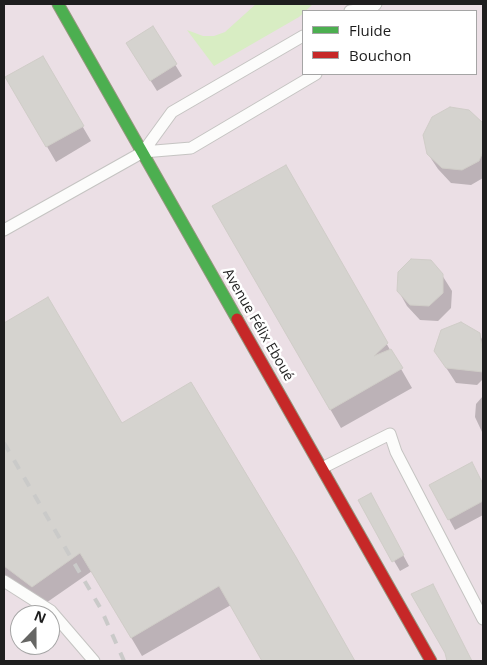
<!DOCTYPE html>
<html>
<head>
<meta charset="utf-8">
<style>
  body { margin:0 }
  #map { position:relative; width:487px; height:665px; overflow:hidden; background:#edebe6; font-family:"Open Sans",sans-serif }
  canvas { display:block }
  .frame { position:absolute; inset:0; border:5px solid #1e1e1e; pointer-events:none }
  .legend { position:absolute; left:302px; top:10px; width:175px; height:65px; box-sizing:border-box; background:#fff; border:1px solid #a5a5a5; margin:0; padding:6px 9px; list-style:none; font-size:15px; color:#1e1e1e }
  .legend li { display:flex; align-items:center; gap:10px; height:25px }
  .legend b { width:25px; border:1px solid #a5a5a5 }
  .north { position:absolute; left:10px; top:605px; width:50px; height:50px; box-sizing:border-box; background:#fff; border:1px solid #a5a5a5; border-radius:50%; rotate:22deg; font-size:14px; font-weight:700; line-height:20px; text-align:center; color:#1e1e1e }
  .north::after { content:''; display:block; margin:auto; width:18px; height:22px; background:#666664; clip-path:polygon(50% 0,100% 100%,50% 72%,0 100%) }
</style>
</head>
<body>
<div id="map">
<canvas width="487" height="665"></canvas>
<div class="frame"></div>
<ul class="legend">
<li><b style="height:6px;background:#4caf50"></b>Fluide</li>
<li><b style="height:6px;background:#c62828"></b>Bouchon</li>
</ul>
<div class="north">N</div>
</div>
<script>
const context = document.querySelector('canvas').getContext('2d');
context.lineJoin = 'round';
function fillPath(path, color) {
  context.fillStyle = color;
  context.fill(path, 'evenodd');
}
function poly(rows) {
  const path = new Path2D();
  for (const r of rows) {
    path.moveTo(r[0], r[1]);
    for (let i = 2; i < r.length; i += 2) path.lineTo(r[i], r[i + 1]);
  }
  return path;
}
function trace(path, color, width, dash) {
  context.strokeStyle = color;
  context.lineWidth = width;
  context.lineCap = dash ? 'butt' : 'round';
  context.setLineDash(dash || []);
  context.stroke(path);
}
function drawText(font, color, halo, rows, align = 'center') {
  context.font = font + ' "Open Sans",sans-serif';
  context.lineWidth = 5;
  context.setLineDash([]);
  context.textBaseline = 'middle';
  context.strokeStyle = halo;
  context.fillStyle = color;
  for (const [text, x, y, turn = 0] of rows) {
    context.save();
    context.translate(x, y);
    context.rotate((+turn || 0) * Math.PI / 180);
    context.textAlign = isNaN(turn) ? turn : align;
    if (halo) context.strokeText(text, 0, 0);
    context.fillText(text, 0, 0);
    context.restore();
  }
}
fillPath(poly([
  [4,4,483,4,483,661,4,661],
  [303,11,476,11,476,74,303,74],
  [20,615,50,615,50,645,20,645]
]), '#ebdfe5');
fillPath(poly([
  [256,4,313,4,299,17,214,66,187,30,203,36,214,36,225,32]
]), '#d8edc3');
fillPath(poly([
  [153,28,182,76,157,91,134,54],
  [42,57,91,141,56,162,7,78],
  [469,111,483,125,483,178,471,185,451,183,438,169,428,154],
  [285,167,412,388,341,428,214,207],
  [442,275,452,291,451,308,438,321,420,320,407,306,398,290],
  [48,299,122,424,295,558,354,661,263,661,231,605,142,656,92,571,43,605,4,576,4,324],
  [479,334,483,341,483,379,477,385,456,383,445,366],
  [483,396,483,434,475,417,476,404],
  [471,464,483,485,483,515,455,530,449,519],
  [359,501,376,505,409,566,400,571]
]), '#0003');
const building = poly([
  [153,26,177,64,150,81,126,43,153,26],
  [43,56,84,126,46,147,5,77,43,56],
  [450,107,469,110,483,123,483,152,479,161,462,170,442,168,427,154,423,135,432,117,450,107],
  [286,165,388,343,374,356,391,349,403,368,330,410,212,206,286,165],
  [411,259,431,260,443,274,443,293,429,306,410,305,397,291,398,272,411,259],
  [48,297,122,423,191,382,296,557,355,661,262,661,219,586,131,638,80,553,32,587,4,566,4,323,48,297],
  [461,322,480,333,483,356,483,372,446,368,434,351,441,330,461,322],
  [472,462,483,484,483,501,448,520,429,485,472,462],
  [371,493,404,555,392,562,358,500,371,493],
  [433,584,472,661,447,661,445,653,411,594,433,584]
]);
fillPath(building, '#d5d3cf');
trace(building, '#d0cdc8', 1);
const lane = poly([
  [350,11,372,8,376,4],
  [143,152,191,148,316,74],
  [4,230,143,152,172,112,303,36],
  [322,468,390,434,396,452,483,619],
  [4,581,51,611,94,661]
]);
const fast = poly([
  [58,4,237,319]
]);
const jam = poly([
  [237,319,431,661]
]);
trace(lane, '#c5c4c2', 13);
trace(fast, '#95977e', 13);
trace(jam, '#95977e', 13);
trace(lane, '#fcfcfb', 11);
trace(fast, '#4caf50', 11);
trace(jam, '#c62828', 11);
trace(poly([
  [4,443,101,609,124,661]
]), '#cacac9', 4, [10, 10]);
drawText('14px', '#1e1e1e', '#fff', [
  ["Avenue Félix Eboué",258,325,60]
]);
</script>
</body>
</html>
